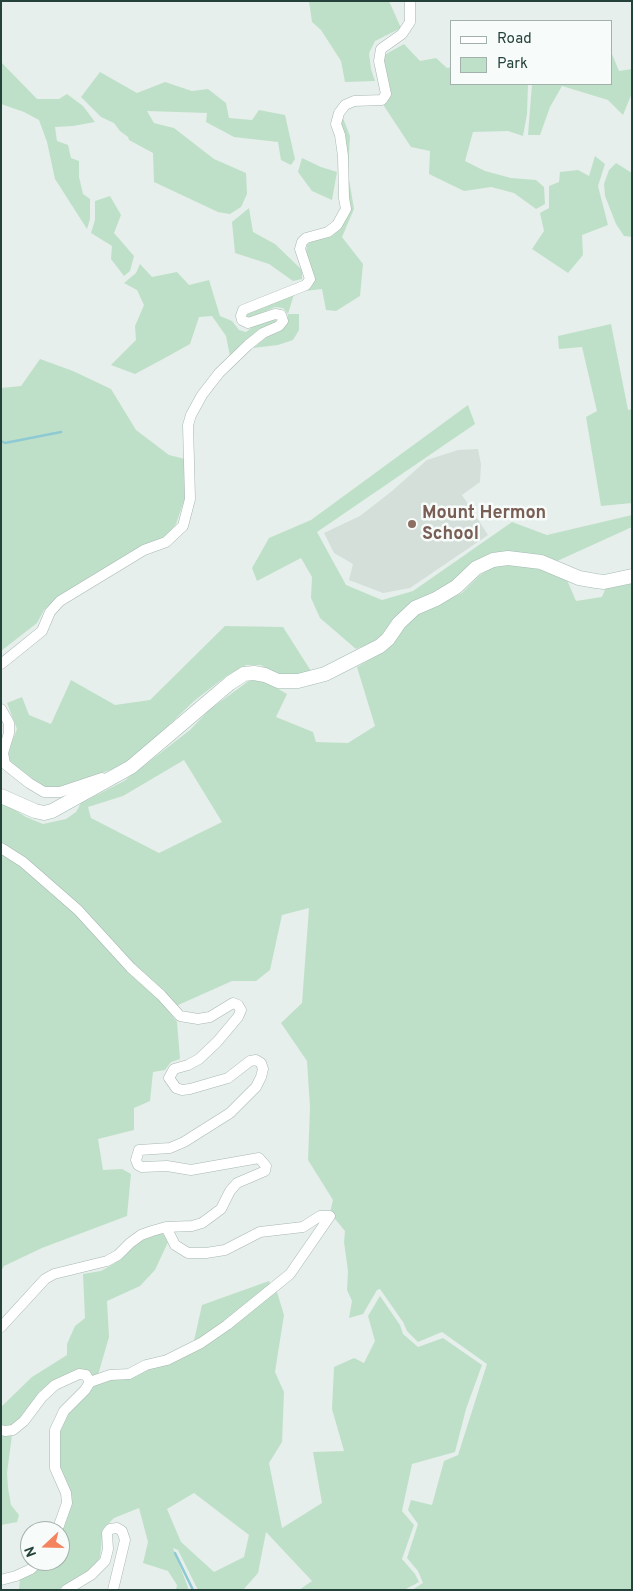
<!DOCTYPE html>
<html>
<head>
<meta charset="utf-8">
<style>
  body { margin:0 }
  #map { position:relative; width:633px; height:1591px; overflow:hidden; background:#e6efeb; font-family:Overpass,sans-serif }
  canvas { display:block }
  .frame { position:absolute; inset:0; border:2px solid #24423a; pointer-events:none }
  .legend { position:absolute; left:450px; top:20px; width:162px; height:65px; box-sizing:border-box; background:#f7fbf9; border:1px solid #a3b1ad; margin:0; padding:6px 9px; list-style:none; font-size:15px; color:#24423a }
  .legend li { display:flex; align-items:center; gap:10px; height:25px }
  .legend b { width:25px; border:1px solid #a3b1ad }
  .north { position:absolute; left:20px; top:1521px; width:50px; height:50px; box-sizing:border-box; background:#f7fbf9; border:1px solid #a3b1ad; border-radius:50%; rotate:249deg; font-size:14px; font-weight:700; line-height:20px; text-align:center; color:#24423a }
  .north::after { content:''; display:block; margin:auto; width:18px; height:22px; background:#f4845f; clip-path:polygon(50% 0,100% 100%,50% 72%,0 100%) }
</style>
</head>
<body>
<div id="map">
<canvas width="633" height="1591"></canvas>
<div class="frame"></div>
<ul class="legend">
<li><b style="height:6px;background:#fff"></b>Road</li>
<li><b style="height:14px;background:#bfe0c8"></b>Park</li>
</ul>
<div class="north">N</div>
</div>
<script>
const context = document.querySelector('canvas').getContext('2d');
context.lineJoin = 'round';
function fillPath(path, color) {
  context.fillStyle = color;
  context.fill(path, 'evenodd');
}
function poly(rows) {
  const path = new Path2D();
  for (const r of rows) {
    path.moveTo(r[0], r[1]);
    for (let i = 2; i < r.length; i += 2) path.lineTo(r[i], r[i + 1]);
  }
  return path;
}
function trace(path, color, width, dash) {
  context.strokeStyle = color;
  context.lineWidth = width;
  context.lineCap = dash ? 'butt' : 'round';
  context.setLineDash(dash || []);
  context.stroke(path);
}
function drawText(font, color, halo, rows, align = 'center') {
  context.font = font + ' Overpass,sans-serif';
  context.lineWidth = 5;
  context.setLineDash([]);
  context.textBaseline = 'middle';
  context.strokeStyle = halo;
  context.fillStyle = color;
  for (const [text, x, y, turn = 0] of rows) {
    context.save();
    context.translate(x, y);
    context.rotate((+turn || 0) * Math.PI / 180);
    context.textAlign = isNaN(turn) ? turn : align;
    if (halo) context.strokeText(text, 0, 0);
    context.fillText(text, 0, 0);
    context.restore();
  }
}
fillPath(poly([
  [478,449,481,464,480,482,462,495,488,535,410,588,383,593,349,580,353,564,334,553,324,533,360,516,392,491,427,460,458,450]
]), '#d4dfda');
fillPath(poly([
  [309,1,389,1,401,28,375,41,369,53,371,69,375,81,345,82,341,61,321,30,312,22],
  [404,44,420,61,436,58,447,68,452,67,452,84,528,84,527,114,523,136,508,131,473,132,465,161,485,171,511,178,536,180,544,187,545,204,536,209,514,193,491,187,464,191,429,174,430,151,411,147,384,106,388,95,380,63,386,54],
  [612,54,619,71,632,69,632,93,623,115,608,100,562,86,550,107,540,135,528,135,532,84,612,84],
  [1,62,37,99,59,99,67,94,83,106,95,122,73,126,55,127,57,141,68,145,71,158,79,161,79,177,83,194,90,199,90,219,87,229,55,179,47,142,39,120,24,112,1,104],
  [100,72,137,93,165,82,192,91,208,89,226,103,229,118,252,120,259,110,285,115,295,159,291,165,281,160,278,142,234,137,206,122,207,113,147,111,154,123,174,128,214,159,246,173,247,194,241,207,230,214,218,212,154,182,153,153,129,140,128,137,120,131,114,123,101,117,81,97],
  [343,118,350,136,348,173,354,209,342,237,363,264,360,296,336,311,326,310,322,289,305,291,306,253,307,245,312,241,333,235,340,229,346,190,339,122],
  [595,156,605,164,598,186,608,225,582,235,583,255,568,273,532,249,544,231,540,213,549,208,549,186,559,182,560,172,578,170,589,176],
  [302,158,321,167,337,172,332,200,312,191,298,172],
  [616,163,632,173,632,237,624,236,616,224,605,196,604,184,609,170],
  [110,196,121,215,114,233,134,256,130,271,124,276,111,259,112,246,91,233,95,220,95,201],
  [249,208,253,232,275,244,302,270,302,279,293,281,269,264,235,253,232,222],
  [140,264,152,277,177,272,189,285,209,280,220,316,232,321,239,330,246,332,255,325,275,317,276,323,259,329,230,356,226,336,212,316,199,317,190,344,163,359,135,374,111,365,136,340,135,326,144,305,137,290,124,283,136,273],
  [295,291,288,314,299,314,299,330,293,340,278,345,253,348,287,321,288,314,283,308,275,307,248,319,245,317,246,312],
  [611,324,628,410,632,409,632,503,601,506,586,417,597,411,582,347,559,349,558,336],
  [40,359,73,371,111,389,136,430,169,455,185,459,185,498,176,524,165,538,57,598,44,610,37,623,1,651,1,388,21,386],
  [468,405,475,424,317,532,346,585,382,600,413,591,512,522,547,535,632,515,632,527,555,562,492,557,382,639,356,649,320,618,311,598,312,577,301,558,257,581,252,568,269,538,311,520],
  [514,564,547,571,567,580,576,601,602,597,607,585,632,582,632,1590,412,1590,423,1583,418,1571,407,1558,418,1524,408,1510,411,1500,432,1505,444,1461,458,1455,487,1364,442,1332,418,1342,407,1331,403,1322,380,1289,377,1290,363,1314,349,1318,352,1301,347,1290,348,1271,344,1242,345,1231,330,1213,333,1200,308,1160,310,1107,307,1061,281,1023,302,1003,309,908,282,915,270,970,256,981,232,981,176,1006,1,845,1,801,26,817,43,824,66,819,76,812,81,803,124,781,190,730,209,710,250,680,265,681,287,694,276,717,313,732,316,742,348,743,375,726,357,667,386,650,404,624,418,613,462,593,479,576,493,566],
  [184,760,222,822,159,853,91,818,88,807,123,796],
  [225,626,283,627,311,671,295,676,276,676,261,665,246,665,225,677,194,701,147,746,130,760,113,769,59,788,42,787,9,762,8,751,17,729,7,703,22,697,29,715,51,724,71,680,115,705,150,700],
  [1,853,22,866,75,913,158,998,177,1022,180,1059,171,1062,165,1070,153,1072,150,1101,134,1108,134,1130,98,1139,103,1170,122,1169,131,1174,127,1216,42,1248,4,1266,1,1271],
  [154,1234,163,1234,168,1242,155,1270,140,1286,107,1301,109,1337,98,1375,91,1378,79,1371,9,1428,1,1427,1,1407,32,1377,67,1355,67,1344,75,1326,85,1318,83,1274,101,1271,115,1263,126,1250,141,1240],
  [269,1281,271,1286,193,1345,202,1305],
  [277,1292,284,1315,275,1372,284,1392,282,1442,269,1463,282,1528,322,1503,313,1452,344,1451,332,1409,334,1367,354,1358,364,1363,375,1341,368,1316,380,1296,400,1325,403,1334,418,1347,443,1338,482,1365,466,1409,455,1452,412,1464,402,1511,414,1525,402,1559,415,1574,419,1582,404,1590,299,1590,312,1581,266,1532,258,1573,243,1590,198,1590,178,1550,173,1548,189,1590,176,1590,177,1585,168,1571,143,1563,148,1542,139,1508,114,1518,103,1529,100,1557,93,1569,58,1590,19,1590,20,1578,34,1570,44,1561,60,1561,60,1533,66,1520,70,1502,58,1461,58,1441,62,1425,69,1412,99,1380,169,1361],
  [194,1493,249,1535,244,1557,214,1572,181,1542,167,1509],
  [12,1435,7,1473,8,1488,11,1505,19,1515,17,1522,1,1525,1,1436]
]), '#bfe0c8');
trace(poly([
  [1,441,5,443,61,432],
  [175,1553,193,1590]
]), '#8ec9d4', 2.5);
const minor = poly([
  [1,664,42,631,50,612,60,601,144,550,166,542,183,526,190,499,188,425,191,415,202,395,219,373,248,345,263,333,279,326,283,321,281,315,275,314,248,323,242,320,241,316,243,310,306,285,310,279,300,249,302,242,306,238,328,232,337,225,346,209,344,198,343,156,340,135,336,124,339,113,345,105,354,101,382,100,386,94,379,61,381,49,402,34,410,22,410,1],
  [1,709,9,723,9,733,3,753,5,764,29,783,44,792,60,792,102,778],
  [1,848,23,862,78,910,131,968,161,995,180,1016,198,1019,210,1017,233,1003,238,1005,241,1010,238,1017,217,1042,199,1059,188,1065,174,1069,169,1078,176,1088,182,1090,190,1089,228,1078,250,1061,256,1060,261,1063,263,1069,261,1077,256,1087,230,1113,184,1142,170,1148,139,1150,136,1160,138,1165,142,1167,167,1166,191,1170,259,1158,266,1166,265,1171,237,1183,230,1191,221,1209,202,1223,192,1226,166,1227,152,1231,141,1235,130,1243,118,1255,107,1261,54,1274,45,1279,1,1327],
  [90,1382,110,1375,129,1374,146,1365,167,1360,201,1343,227,1325,290,1274,330,1216,320,1216,303,1227,260,1232,225,1250,206,1253,188,1253,175,1245,166,1227],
  [1,1430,5,1431,13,1430,24,1421,42,1397,55,1385,79,1374,86,1375,90,1382,85,1390,64,1411,55,1430,55,1468,66,1493,67,1503,57,1531],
  [1,1580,16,1576,31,1569,39,1561],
  [66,1590,91,1575,105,1561,108,1549,107,1533,110,1529,117,1528,122,1531,125,1540,113,1590]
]);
const secondary = poly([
  [1,796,35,811,44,813,52,811,131,767,230,683,244,674,254,673,265,675,278,681,298,681,325,674,380,646,388,639,399,623,415,608,436,599,456,587,476,568,493,560,508,558,541,562,579,578,596,581,604,582,632,576]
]);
trace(minor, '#a8b8b2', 11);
trace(secondary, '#a4bbb3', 15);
trace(minor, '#fff', 10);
trace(secondary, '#fff', 14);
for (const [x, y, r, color] of [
  [412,524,5,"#8d6e63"]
]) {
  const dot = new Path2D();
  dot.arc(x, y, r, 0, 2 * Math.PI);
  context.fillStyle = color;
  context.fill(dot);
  trace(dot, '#f7fbf9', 2);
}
drawText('bold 18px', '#785e54', '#f7fbf9', [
  ["Mount Hermon",422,514],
  ["School",422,535]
], 'left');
</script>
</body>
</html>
